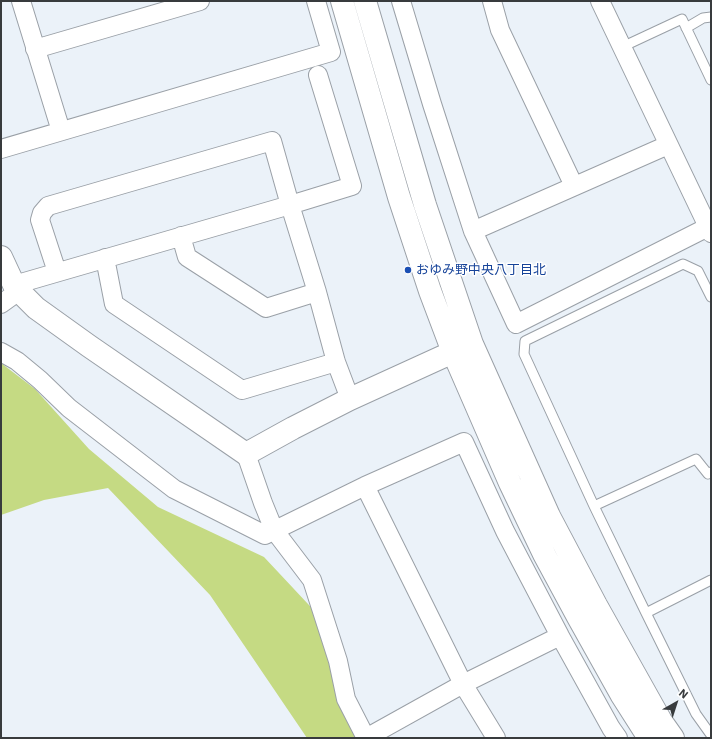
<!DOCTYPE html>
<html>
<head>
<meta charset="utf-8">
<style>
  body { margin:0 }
  #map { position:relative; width:712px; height:739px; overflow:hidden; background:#ebf2f9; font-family:"IBM Plex Sans",sans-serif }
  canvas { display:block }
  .frame { position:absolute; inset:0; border:2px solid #383b3d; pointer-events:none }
  .north { position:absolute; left:656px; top:683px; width:40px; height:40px; -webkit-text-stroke:3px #fff; paint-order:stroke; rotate:39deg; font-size:11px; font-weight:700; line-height:16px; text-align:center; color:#383b3d }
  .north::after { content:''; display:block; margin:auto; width:14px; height:18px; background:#383b3d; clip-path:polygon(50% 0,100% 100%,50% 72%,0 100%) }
</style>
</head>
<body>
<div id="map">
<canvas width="712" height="739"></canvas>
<div class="frame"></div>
<div class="north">N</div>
</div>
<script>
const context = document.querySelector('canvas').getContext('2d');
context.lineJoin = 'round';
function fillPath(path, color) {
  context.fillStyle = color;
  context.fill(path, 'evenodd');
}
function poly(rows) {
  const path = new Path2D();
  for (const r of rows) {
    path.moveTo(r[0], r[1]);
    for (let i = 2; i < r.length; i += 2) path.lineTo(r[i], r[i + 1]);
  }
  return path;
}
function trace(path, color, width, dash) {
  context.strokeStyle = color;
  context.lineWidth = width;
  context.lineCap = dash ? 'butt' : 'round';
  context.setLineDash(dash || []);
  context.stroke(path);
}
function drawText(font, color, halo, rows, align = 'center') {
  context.font = font + ' "IBM Plex Sans","Noto Sans JP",sans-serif';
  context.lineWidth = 3;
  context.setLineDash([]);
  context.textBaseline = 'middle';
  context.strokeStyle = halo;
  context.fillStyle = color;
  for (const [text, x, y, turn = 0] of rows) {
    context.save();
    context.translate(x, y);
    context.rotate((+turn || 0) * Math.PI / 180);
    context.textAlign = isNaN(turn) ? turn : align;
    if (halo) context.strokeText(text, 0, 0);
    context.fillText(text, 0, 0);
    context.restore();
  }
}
fillPath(poly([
  [1,363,35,389,89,449,158,507,264,557,323,620,364,738,307,738,210,595,108,488,44,500,1,515]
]), '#c5da83');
const service = poly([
  [686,28,703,18,711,17],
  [622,47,682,19,711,80],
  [711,297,698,271,683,264,525,341,524,354,594,506,646,613,696,714,711,735],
  [594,506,696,459,708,474,711,472],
  [646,613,711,580]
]);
const minor = poly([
  [21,1,61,131],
  [401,1,432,104,473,231,516,324,708,227],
  [492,1,500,30,574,186],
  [600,1,711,233],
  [35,49,200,1],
  [1,149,331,52,316,1],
  [473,231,668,145],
  [181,236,187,257,266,308,317,292],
  [105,258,114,304,242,390,336,362],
  [57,272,40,220,42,213,48,206,272,141,290,205,352,186,318,75],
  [14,285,290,205,317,292,336,362,350,399],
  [1,304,19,291],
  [1,352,17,361,40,380,69,408,174,489,265,535,365,486,463,684,496,738],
  [246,454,263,503,274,530,312,580,338,661,346,699,366,738],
  [365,486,464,442,505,531,560,636,611,728,618,738],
  [366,738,463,684,560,636]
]);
const tertiary = poly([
  [342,1,399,197,430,291,453,352,510,483,544,554,578,617,621,694,649,738],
  [365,1,425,205,472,344,549,516,596,605,661,721,673,738],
  [1,257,14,285,19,291,36,308,89,346,246,454,293,428,350,399,453,352]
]);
trace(service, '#9aa0a7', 11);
trace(minor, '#9aa0a7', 20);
trace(tertiary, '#9aa0a7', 24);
trace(service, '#fff', 9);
trace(minor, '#fff', 18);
trace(tertiary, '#fff', 22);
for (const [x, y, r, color] of [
  [408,270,4,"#1a4fb4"]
]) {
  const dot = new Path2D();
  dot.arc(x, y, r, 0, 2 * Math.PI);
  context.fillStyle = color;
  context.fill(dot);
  trace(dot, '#fff', 1.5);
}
drawText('13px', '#164399', '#fff', [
  ["おゆみ野中央八丁目北",416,270]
], 'left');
</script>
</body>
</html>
